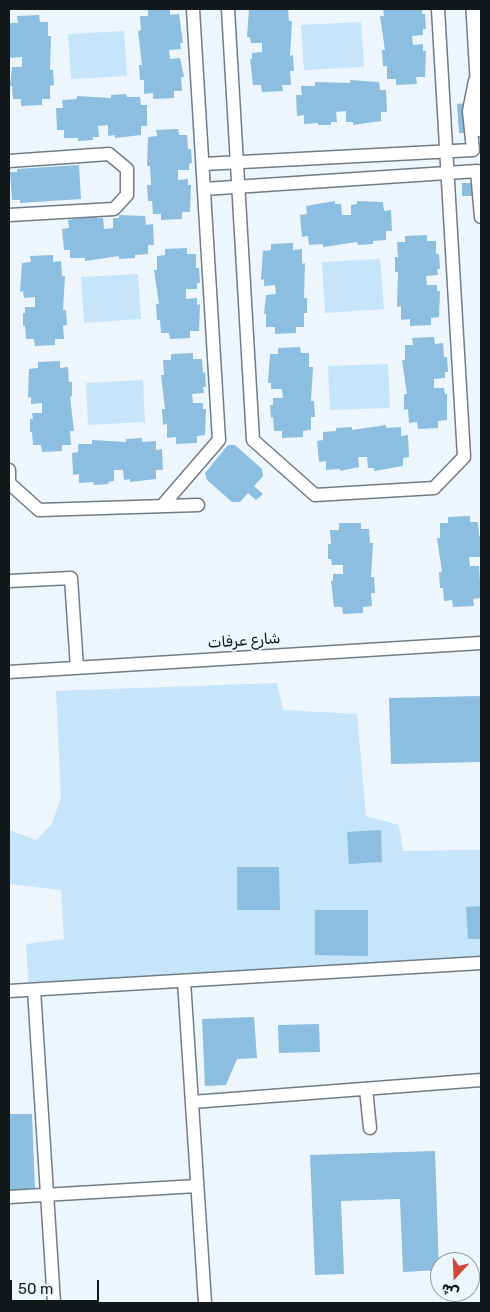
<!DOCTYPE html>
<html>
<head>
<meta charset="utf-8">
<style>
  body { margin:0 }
  #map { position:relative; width:490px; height:1312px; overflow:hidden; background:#edf6fd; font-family:Rubik,Vazirmatn,sans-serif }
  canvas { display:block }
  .frame { position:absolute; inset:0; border:10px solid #12171a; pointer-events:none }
  .north { position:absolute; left:430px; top:1252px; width:50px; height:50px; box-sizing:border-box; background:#edf6fd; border:1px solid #959da2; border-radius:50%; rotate:200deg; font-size:14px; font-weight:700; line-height:20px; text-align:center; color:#12171a }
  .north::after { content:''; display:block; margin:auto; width:18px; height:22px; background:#d5473a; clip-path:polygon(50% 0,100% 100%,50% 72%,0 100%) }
  .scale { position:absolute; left:10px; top:1280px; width:89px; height:22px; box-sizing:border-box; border:2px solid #12171a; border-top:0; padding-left:6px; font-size:15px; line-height:18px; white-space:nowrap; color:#12171a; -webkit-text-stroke:4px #edf6fd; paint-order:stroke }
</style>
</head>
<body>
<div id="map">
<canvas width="490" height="1312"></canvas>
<div class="frame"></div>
<div class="north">ش</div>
<div class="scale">50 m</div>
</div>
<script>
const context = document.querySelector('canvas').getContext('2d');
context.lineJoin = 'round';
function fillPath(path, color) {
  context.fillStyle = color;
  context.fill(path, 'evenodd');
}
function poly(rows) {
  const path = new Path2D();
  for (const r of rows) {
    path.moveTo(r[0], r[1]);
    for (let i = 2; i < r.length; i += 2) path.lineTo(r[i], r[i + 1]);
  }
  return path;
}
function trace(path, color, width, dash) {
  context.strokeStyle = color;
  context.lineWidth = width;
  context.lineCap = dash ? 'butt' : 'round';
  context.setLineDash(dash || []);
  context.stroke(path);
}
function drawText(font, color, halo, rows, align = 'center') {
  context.font = font + ' Rubik,Vazirmatn,sans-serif';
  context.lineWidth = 4;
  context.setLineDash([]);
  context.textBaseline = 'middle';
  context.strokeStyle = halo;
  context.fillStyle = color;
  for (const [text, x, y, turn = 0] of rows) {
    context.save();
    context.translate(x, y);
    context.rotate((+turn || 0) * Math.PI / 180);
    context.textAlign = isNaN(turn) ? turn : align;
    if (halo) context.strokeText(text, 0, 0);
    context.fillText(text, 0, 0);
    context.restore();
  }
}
fillPath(poly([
  [361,22,364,67,304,70,301,25],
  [124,31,127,76,71,79,68,34],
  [380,259,384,309,325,313,322,262],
  [138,274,141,319,84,323,81,277],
  [388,364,390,408,330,410,328,366],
  [143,380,145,422,88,425,86,383],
  [277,683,283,710,357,714,366,816,399,825,403,851,481,850,481,957,29,990,26,944,64,939,61,890,9,884,9,830,36,840,51,825,61,799,56,691]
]), '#c6e4fa');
fillPath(poly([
  [148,9,170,9,170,15,179,14,183,43,180,43,181,49,169,50,170,59,180,58,184,77,181,77,182,91,174,91,174,98,153,99,153,93,144,94,144,80,140,80,139,65,142,65,138,31,141,30,140,16,148,16],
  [249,9,288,9,289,21,292,21,290,56,293,55,294,71,290,71,291,85,282,85,283,91,262,92,261,85,253,85,250,59,252,59,252,53,262,52,262,43,251,43,250,37,247,37],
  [383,9,422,9,422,14,425,14,426,29,423,29,423,35,412,36,413,45,423,44,423,51,426,51,425,77,416,77,417,84,396,85,396,79,387,79,387,66,383,66,382,50,385,50,380,16,384,16],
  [39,15,40,22,48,22,48,36,51,36,50,70,53,70,54,85,50,86,50,99,42,99,42,105,21,106,21,99,13,99,12,86,10,86,12,67,22,67,22,57,10,58,9,23,18,23,17,16],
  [350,80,379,82,380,90,386,90,387,112,381,112,381,121,353,125,353,122,346,122,346,111,336,112,337,122,331,122,331,125,318,125,318,123,304,124,304,115,297,116,296,95,302,95,301,86,315,86,315,82,350,83],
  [126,94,127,97,140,97,141,105,147,105,147,126,141,126,141,135,115,138,115,135,108,136,108,125,98,126,99,137,93,137,93,140,78,141,78,138,64,138,64,130,57,130,56,108,63,108,62,100,77,99,77,96,111,98,111,95],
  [466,103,468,133,459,133,457,104],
  [178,129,179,135,187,135,188,149,191,149,192,163,189,164,189,170,178,170,178,180,188,179,188,185,191,185,190,212,182,212,182,219,161,220,161,214,153,214,152,201,148,201,147,185,151,185,150,166,147,166,148,137,157,136,156,130],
  [79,165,81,199,20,203,20,200,12,200,10,172,17,172,17,169],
  [462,183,472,183,473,196,462,196],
  [335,201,335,204,341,204,342,215,351,215,351,205,357,204,357,201,383,202,384,211,391,210,392,231,386,231,386,240,373,241,373,244,358,245,357,242,323,247,323,244,309,245,308,236,302,237,300,215,307,214,306,206],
  [97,215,97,218,103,218,104,229,113,228,113,218,119,218,119,215,145,216,146,225,153,224,154,245,148,245,148,254,135,255,135,258,119,259,119,256,85,261,85,258,70,258,70,250,64,250,62,229,69,228,68,220],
  [427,235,427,241,436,241,436,254,439,254,440,269,437,269,438,275,426,276,427,285,437,285,437,291,440,291,439,317,431,318,431,325,410,326,410,319,401,320,401,306,397,307,398,272,395,272,395,257,398,257,397,242,405,242,405,236],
  [293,243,293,250,302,249,302,264,305,263,304,298,307,298,307,313,304,313,304,327,296,327,296,333,275,334,275,327,266,327,266,314,264,314,266,295,276,294,275,285,264,286,264,279,261,280,263,251,271,250,271,244],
  [187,248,187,254,196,254,196,268,199,268,200,283,197,283,197,289,186,289,186,299,197,298,197,305,200,304,199,331,190,331,190,338,170,339,169,333,161,333,160,320,157,320,156,304,159,304,154,270,157,270,157,256,165,255,165,249],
  [53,255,53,262,61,261,62,276,65,276,63,310,66,310,67,325,63,326,64,339,55,339,55,345,35,346,34,339,26,339,25,326,23,326,23,313,25,313,25,307,35,307,35,297,24,298,23,291,20,292,22,263,31,262,30,256],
  [434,337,435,344,443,343,444,357,447,357,448,372,445,372,445,378,434,379,434,388,444,388,445,394,447,394,447,420,438,421,438,428,418,429,417,422,409,423,408,409,404,410,404,394,407,394,402,360,405,360,405,345,413,345,412,338],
  [300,347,301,353,309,353,309,367,313,367,311,401,314,401,315,417,311,417,311,430,303,431,303,437,282,438,282,431,274,431,273,417,271,418,270,405,273,405,273,398,283,398,282,389,271,389,271,383,268,383,270,354,278,354,278,348],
  [193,353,193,359,202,359,203,373,205,372,206,387,203,387,204,393,192,394,193,403,203,403,203,409,206,409,205,435,197,436,197,443,176,444,176,437,167,438,167,424,163,425,162,409,165,409,161,375,164,375,163,360,171,360,171,354],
  [60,361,60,368,68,367,69,382,72,382,72,396,70,397,74,431,70,431,71,445,62,445,62,451,42,452,41,445,33,445,32,432,30,432,30,419,33,419,32,413,42,413,42,403,31,404,31,397,28,398,29,369,38,368,38,362],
  [386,425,386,428,401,427,401,436,408,435,409,457,403,458,403,466,374,471,374,468,368,468,367,457,358,457,359,467,340,471,340,469,326,470,326,461,319,462,317,441,323,440,323,432,336,431,336,428,352,427,352,430],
  [142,438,142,442,156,441,156,450,162,449,163,470,156,470,156,479,130,482,130,479,124,480,123,470,114,470,114,481,108,482,109,484,94,485,93,482,79,483,79,474,73,475,72,453,78,452,78,444,92,444,92,440,126,442,126,439],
  [228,445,235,445,262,469,263,476,254,486,263,494,256,500,248,493,240,502,232,502,207,480,205,473],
  [470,516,470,522,478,522,479,536,481,535,480,557,469,557,470,566,479,566,481,598,473,599,474,606,453,607,452,600,444,601,443,588,440,588,439,572,442,572,437,538,440,538,440,523,448,523,448,517],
  [339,523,361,523,361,529,369,529,370,543,373,543,371,577,374,577,375,593,371,593,372,606,363,607,363,613,343,614,342,607,334,607,331,581,333,581,333,574,343,574,343,565,332,565,331,559,328,559,328,544,331,544,330,530,339,530],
  [481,696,481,762,391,764,389,698],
  [381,830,382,862,349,864,347,832],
  [237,867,279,867,280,910,237,910],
  [481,906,481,939,468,939,466,907],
  [315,910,368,910,368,956,315,955],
  [254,1017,257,1058,237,1059,226,1085,205,1086,202,1019],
  [319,1024,320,1052,279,1053,278,1025],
  [9,1114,32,1114,35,1189,9,1190],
  [435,1151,439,1270,403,1272,400,1199,341,1201,344,1274,315,1275,310,1155]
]), '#8bbee0');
const minor = poly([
  [228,9,253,440,315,495,434,488,464,457,438,9],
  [9,161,109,154,127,169,127,195,114,209,9,215],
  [203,164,473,150,469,111,475,81],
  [204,189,477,171,481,217],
  [9,470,9,483,39,510,198,505],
  [162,506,219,440,193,9],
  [9,581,71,578,77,668],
  [9,672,481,643],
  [184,981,205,1303],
  [34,990,54,1303],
  [9,991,481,963],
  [366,1089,370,1128],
  [192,1102,481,1080],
  [9,1197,197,1186]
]);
const major = poly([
  [474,9,481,129]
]);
trace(minor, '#707d86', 15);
trace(major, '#707d86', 18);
trace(minor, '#fff', 12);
trace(major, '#fff', 15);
drawText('15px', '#12171a', '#edf6fd', [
  ["شارع عرفات",244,641,-4]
]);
</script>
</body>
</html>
